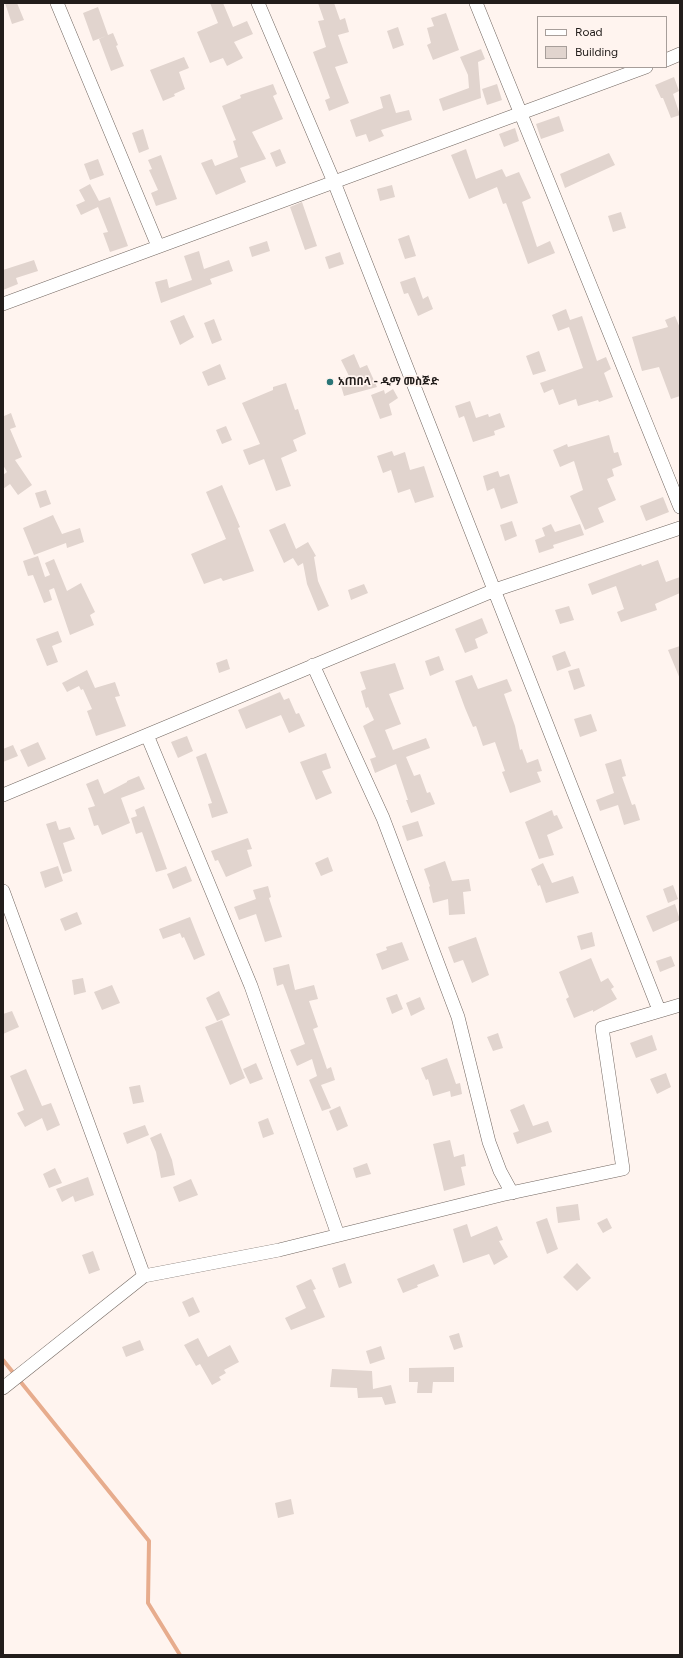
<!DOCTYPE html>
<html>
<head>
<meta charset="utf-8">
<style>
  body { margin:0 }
  #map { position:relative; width:683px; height:1658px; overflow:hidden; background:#fff4ef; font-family:Figtree,sans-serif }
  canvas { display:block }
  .frame { position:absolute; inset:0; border:4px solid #221d1b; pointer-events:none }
  .legend { position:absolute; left:537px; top:16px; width:130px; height:52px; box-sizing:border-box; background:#fff4ef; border:1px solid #a79e9a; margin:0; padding:5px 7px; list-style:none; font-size:12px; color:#221d1b }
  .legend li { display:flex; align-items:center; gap:8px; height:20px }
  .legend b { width:20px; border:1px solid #a79e9a }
</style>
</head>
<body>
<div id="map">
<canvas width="683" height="1658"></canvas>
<div class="frame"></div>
<ul class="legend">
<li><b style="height:5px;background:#fff"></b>Road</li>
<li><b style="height:11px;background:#e1d4ce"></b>Building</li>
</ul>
</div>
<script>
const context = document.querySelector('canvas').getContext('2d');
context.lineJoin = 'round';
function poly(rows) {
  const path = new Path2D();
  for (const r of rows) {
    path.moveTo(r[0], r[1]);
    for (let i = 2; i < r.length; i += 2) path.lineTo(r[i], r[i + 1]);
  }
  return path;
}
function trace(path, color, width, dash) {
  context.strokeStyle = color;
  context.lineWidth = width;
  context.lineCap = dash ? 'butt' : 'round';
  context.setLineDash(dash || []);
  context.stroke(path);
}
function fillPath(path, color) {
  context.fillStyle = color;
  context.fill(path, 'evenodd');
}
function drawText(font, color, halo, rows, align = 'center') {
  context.font = font + ' Figtree,"Noto Sans Ethiopic",sans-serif';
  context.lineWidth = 3.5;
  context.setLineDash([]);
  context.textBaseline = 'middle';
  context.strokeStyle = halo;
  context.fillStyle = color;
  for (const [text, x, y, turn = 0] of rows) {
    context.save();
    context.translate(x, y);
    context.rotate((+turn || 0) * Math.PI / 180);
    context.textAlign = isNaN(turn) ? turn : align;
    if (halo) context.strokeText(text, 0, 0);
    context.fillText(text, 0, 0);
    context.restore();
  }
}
trace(poly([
  [3,1360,149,1541,148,1603,180,1655]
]), '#e7ac8d', 4);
fillPath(poly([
  [5,3,17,3,24,20,12,24],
  [210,3,223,3,233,27,247,21,253,34,234,42,243,58,227,66,223,58,210,63,197,32,218,23],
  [318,3,334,3,340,20,345,18,349,32,338,35,348,63,335,67,349,103,329,111,325,100,330,98,313,52,326,47,318,21,324,20],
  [98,7,108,35,113,33,118,45,116,46,124,66,111,71,99,39,106,36,93,41,83,13],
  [446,13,459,50,433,60,427,45,431,43,427,28,434,26,431,18],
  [398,27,404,45,393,49,387,31],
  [481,49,485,59,478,62,481,98,443,111,439,99,469,88,468,75,460,57],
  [184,57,189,68,179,72,185,89,174,94,175,96,163,101,150,70],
  [674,77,679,91,673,94,680,115,671,118,663,98,661,98,655,85],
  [273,84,277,94,273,96,283,119,252,132,266,159,240,168,246,182,216,195,201,163,212,159,215,166,238,157,233,141,236,140,222,106,241,98,240,95],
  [497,84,502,100,487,105,482,89],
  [390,94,396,113,409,110,412,120,381,130,384,136,369,142,366,134,356,137,350,120,383,108,380,97],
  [559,116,564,131,541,139,536,124],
  [515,128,519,141,504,147,499,134],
  [143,129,149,149,139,153,132,133],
  [280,149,286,163,276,167,270,153],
  [466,149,476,179,502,169,506,177,519,172,531,198,522,202,537,247,550,241,555,253,528,264,506,203,503,204,497,187,469,199,451,155],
  [609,153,615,165,565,188,560,174],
  [161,155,177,199,156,206,151,193,158,190,149,170,152,169,148,160],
  [98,159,104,175,90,180,84,164],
  [90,184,99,201,110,197,128,246,110,252,103,233,108,232,98,207,81,215,76,205,85,201,79,190],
  [392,185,395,197,380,201,377,189],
  [302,202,317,246,305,250,290,207],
  [621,212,626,228,613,232,608,216],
  [409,235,416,256,405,259,398,239],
  [267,241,270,251,252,257,249,247],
  [199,251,204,269,229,260,233,271,210,279,212,284,161,303,155,282,167,279,169,288,192,280,184,256],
  [340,252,344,264,329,269,325,257],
  [34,260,38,271,16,278,18,284,3,290,3,270],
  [415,277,423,299,428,296,433,309,418,316,408,293,404,294,400,282],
  [566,309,570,320,582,316,597,361,606,357,611,369,604,373,613,397,599,402,598,400,578,406,576,399,559,405,553,389,544,393,540,383,583,368,569,327,558,331,552,315],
  [184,315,194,337,180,345,170,321],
  [675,316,680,328,680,396,671,399,659,367,642,371,632,337,668,327,665,320],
  [214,319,222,340,212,344,204,323],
  [539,351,546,371,533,375,526,356],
  [354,354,360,368,367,365,377,387,344,396,339,379,349,376,341,360],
  [220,364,226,379,208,386,202,372],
  [286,383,295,410,298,409,306,434,293,440,297,451,281,458,291,486,276,491,264,459,249,465,243,450,260,444,242,403,273,390,273,387],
  [393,389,398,398,389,404,392,415,380,419,371,395,384,390,385,394],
  [470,401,476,418,488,414,489,417,500,413,505,427,494,431,495,435,473,442,464,416,459,418,455,406],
  [11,413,16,427,10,429,22,457,15,460,32,485,18,495,10,484,3,489,3,475,7,472,3,465,3,414,4,416],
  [226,426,232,440,222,444,216,430],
  [609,435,614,453,618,452,622,465,612,469,614,476,607,479,616,500,598,508,604,522,585,530,570,496,583,490,574,461,560,467,553,450,567,444,568,447],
  [392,451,394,456,405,452,410,470,424,466,434,497,415,503,410,489,398,493,391,470,383,473,377,456],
  [498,471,500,477,509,474,518,503,501,509,494,488,487,491,483,476],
  [222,485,240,527,238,528,254,571,223,581,221,578,204,584,191,554,226,539,206,492],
  [46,490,51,504,40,508,35,493],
  [663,497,669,512,646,521,640,506],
  [53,515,62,534,80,528,84,542,67,548,66,543,34,555,23,528],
  [512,521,517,536,505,541,500,525],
  [285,523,296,549,308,542,316,556,314,557,318,581,329,606,318,611,307,584,303,563,298,566,293,558,284,563,269,530],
  [551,524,555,532,580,524,584,535,553,545,554,548,539,553,535,540,545,536,542,528],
  [38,556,45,577,50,575,45,563,54,559,67,591,81,583,95,612,90,615,94,625,70,635,54,588,49,590,52,600,44,603,33,575,28,576,23,561],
  [658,560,666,582,680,577,680,593,655,604,657,610,621,622,617,612,624,609,616,586,592,595,588,584,641,564,642,566],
  [364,584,368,593,351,600,348,590],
  [569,606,574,620,560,624,555,610],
  [482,618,488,633,475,639,478,648,465,653,455,629],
  [58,631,62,642,52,646,58,662,47,666,36,639],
  [680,646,680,679,668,650],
  [565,651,571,666,557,671,552,656],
  [439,656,444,670,430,676,425,661],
  [227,659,230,669,219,673,216,663],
  [395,663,404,689,389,694,401,724,385,730,393,750,426,738,430,748,406,757,414,776,420,774,427,793,430,792,435,804,411,813,406,800,408,800,396,764,375,773,370,759,376,757,363,726,374,720,368,707,366,708,361,691,366,689,360,672],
  [579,668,585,686,574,690,568,671],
  [87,670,95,688,115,682,120,696,115,697,126,726,96,736,87,711,92,709,83,689,81,690,79,686,67,692,62,683],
  [472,675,478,689,507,679,512,691,504,694,515,726,520,750,522,749,527,763,538,759,542,771,537,772,541,782,510,793,502,772,505,771,495,742,483,746,476,726,473,727,465,708,455,681],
  [280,692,284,700,289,698,296,714,299,713,305,726,289,733,281,715,246,729,238,710],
  [591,714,597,731,580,737,574,719],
  [187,736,193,751,178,758,171,742],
  [38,742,46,759,28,767,20,750],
  [13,745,18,756,3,762,3,749],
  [206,753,228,813,212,818,208,804,212,803,196,757],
  [326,753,331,768,322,771,332,793,316,800,300,762],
  [621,759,626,776,622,777,632,805,635,804,640,820,624,825,618,805,600,811,596,800,614,793,605,764],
  [139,776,145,789,121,798,130,823,102,835,98,825,94,826,88,808,95,806,86,784,98,779,104,794,127,782,127,781],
  [144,806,167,869,156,872,142,832,136,834,131,818,137,816,135,810],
  [552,810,554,816,557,815,563,828,547,835,554,855,539,859,525,822],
  [56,821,59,830,70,827,75,839,63,843,72,871,63,874,46,824],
  [418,821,423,836,407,841,402,826],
  [248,838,252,849,247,850,252,866,226,877,218,860,215,861,211,851],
  [328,857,333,871,321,876,315,863],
  [445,861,452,881,469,879,471,891,463,892,465,914,449,915,448,899,433,903,429,887,430,886,424,869],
  [543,863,552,883,573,876,579,893,546,903,540,885,538,886,531,869],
  [58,866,63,881,45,888,40,872],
  [186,866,192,881,173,889,167,874],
  [673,885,678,899,668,903,663,889],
  [268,886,271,897,269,898,282,937,265,942,256,914,239,920,234,907,256,899,253,890],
  [675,904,680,920,653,932,646,916],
  [77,912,82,924,65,931,60,919],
  [190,917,205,955,194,960,184,937,182,938,180,933,163,939,159,929],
  [592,932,595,946,581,950,577,936],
  [476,937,489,975,472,983,463,960,454,963,448,947],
  [402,942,409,960,382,970,376,954,387,950,386,947],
  [671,956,675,966,660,972,656,961],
  [591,958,601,982,608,978,614,987,611,989,617,999,593,1012,593,1010,574,1018,566,999,569,997,559,972],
  [289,964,295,990,314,985,318,999,309,1001,318,1027,313,1029,327,1069,331,1067,335,1080,321,1085,331,1108,322,1111,309,1080,317,1076,312,1059,297,1066,290,1050,305,1044,283,984,277,986,273,968],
  [83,978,86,992,74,995,72,980],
  [112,985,120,1003,102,1010,94,992],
  [219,991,230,1015,217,1021,206,998],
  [397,994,403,1009,392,1014,386,998],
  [420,997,425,1009,411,1016,406,1003],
  [12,1011,19,1027,3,1034,3,1014],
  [222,1020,245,1078,230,1085,205,1027],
  [498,1033,503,1048,493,1051,487,1037],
  [652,1035,657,1050,636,1058,630,1043],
  [447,1058,456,1084,460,1083,462,1094,451,1097,450,1091,433,1096,428,1079,426,1080,421,1068],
  [256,1063,263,1079,250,1084,243,1069],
  [26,1069,42,1106,51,1103,60,1125,47,1131,42,1118,25,1127,17,1113,24,1110,10,1076],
  [666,1073,671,1087,657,1094,650,1079],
  [140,1085,144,1102,133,1104,129,1087],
  [524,1104,533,1126,548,1121,552,1132,517,1144,513,1133,519,1131,510,1110],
  [340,1106,348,1126,337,1131,329,1111],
  [268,1118,274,1134,263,1138,258,1122],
  [145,1125,149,1135,127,1144,123,1133],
  [161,1133,172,1160,175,1175,161,1178,156,1152,150,1138],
  [450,1140,454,1157,464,1154,466,1166,461,1167,465,1185,444,1191,433,1144],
  [367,1163,371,1174,356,1178,353,1168],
  [55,1168,62,1183,49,1188,43,1174],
  [88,1177,94,1195,75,1202,73,1196,62,1202,56,1189],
  [191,1179,198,1195,179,1202,173,1187],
  [578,1204,580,1220,558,1223,556,1207],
  [547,1218,558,1249,547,1254,536,1222],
  [607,1218,612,1228,603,1233,597,1223],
  [467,1224,471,1237,497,1226,503,1240,499,1241,508,1257,494,1265,489,1254,463,1263,453,1229],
  [93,1251,100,1270,89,1274,82,1255],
  [345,1263,352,1283,339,1288,332,1268],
  [577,1263,591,1278,577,1291,563,1277],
  [434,1264,439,1276,417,1285,418,1287,403,1293,397,1279],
  [311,1279,316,1289,313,1290,325,1317,291,1330,285,1318,306,1308,296,1286],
  [193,1297,200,1312,189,1317,182,1302],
  [459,1333,463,1347,454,1350,449,1336],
  [198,1338,208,1357,230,1345,239,1362,224,1370,226,1373,219,1377,221,1380,212,1385,200,1364,196,1366,184,1345],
  [140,1340,144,1350,126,1357,122,1347],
  [381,1346,385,1359,370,1364,366,1351],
  [454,1367,454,1382,433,1382,432,1393,417,1393,418,1382,409,1382,409,1368],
  [332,1369,372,1371,373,1389,391,1385,396,1403,385,1405,382,1397,358,1398,357,1388,330,1387],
  [291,1499,294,1514,278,1518,275,1503]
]), '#e1d4ce');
const minor = poly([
  [57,3,158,246],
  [258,3,334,182,659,1010],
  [476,3,680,507],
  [666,60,680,54],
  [3,304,646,67],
  [313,665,383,818,458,1017,489,1142,500,1171,512,1193],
  [147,735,251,986,338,1235],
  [3,795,495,590,680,528],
  [3,891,144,1276],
  [3,1388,144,1276,279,1250,501,1195,623,1169,602,1028,680,1005]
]);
trace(minor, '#736862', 14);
trace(minor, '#fff', 13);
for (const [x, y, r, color] of [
  [330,382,4,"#2a7577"]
]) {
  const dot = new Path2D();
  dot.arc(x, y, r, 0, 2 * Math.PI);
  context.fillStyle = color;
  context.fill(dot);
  trace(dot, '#fff4ef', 1.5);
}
drawText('bold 11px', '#221d1b', '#fff4ef', [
  ["አጠበላ - ዲማ መስጅድ",338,382]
], 'left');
</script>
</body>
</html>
